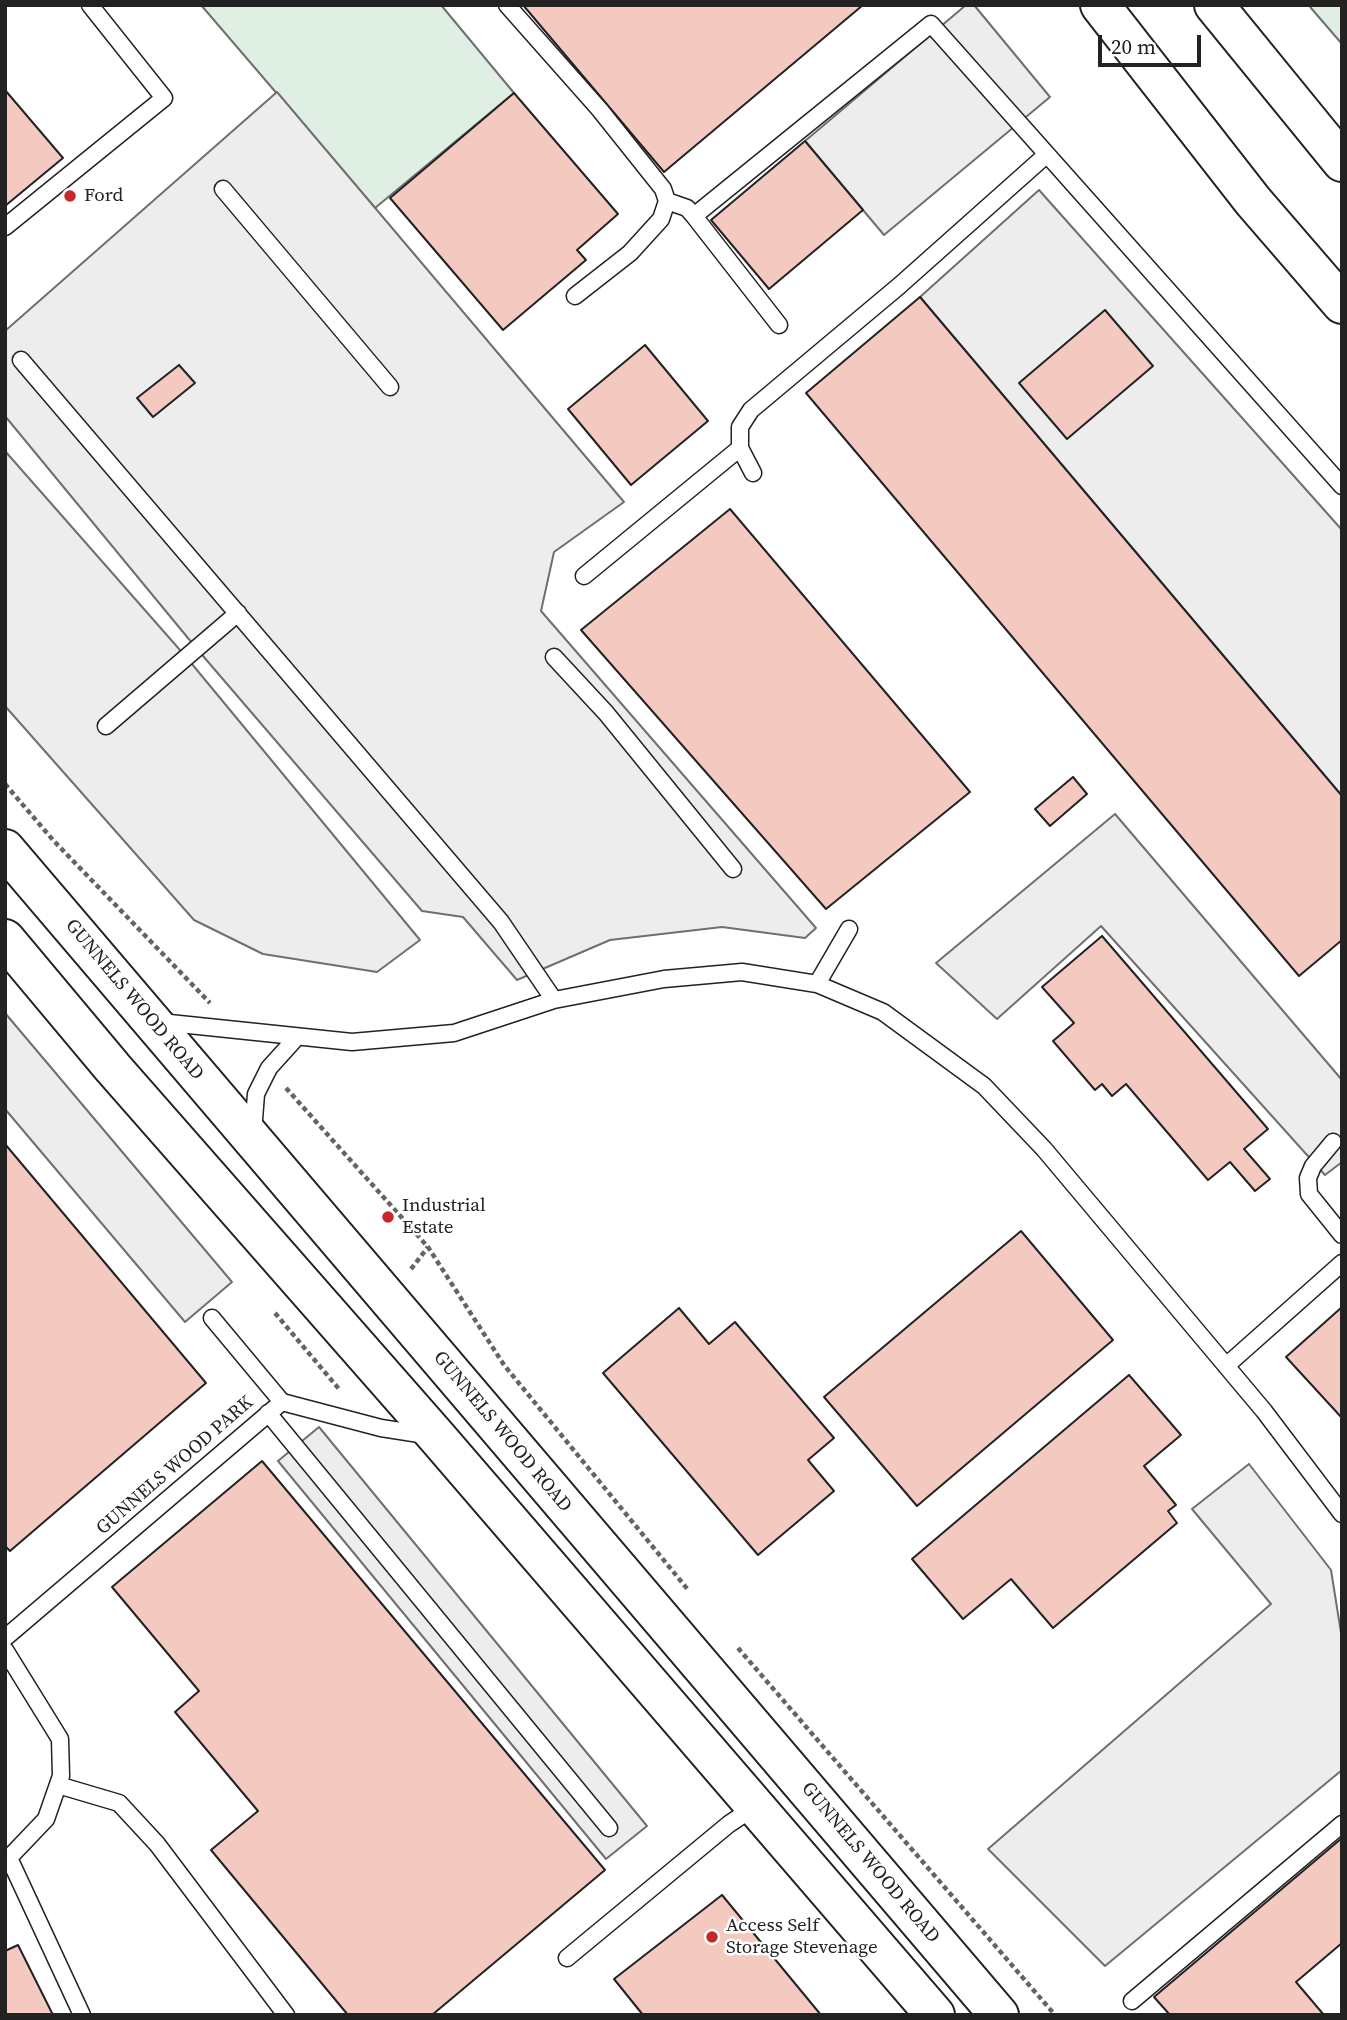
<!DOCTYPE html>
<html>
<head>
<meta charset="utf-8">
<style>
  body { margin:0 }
  #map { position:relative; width:1347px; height:2020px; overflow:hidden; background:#fff; font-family:"Source Serif 4",serif }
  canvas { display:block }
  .frame { position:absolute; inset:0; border:7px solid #222; pointer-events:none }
  .scale { position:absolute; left:1098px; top:35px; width:103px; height:32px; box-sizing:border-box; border:4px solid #222; border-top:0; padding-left:9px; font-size:21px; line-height:24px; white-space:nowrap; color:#222; -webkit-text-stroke:5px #fff; paint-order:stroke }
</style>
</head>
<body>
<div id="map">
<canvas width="1347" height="2020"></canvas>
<div class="frame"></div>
<div class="scale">20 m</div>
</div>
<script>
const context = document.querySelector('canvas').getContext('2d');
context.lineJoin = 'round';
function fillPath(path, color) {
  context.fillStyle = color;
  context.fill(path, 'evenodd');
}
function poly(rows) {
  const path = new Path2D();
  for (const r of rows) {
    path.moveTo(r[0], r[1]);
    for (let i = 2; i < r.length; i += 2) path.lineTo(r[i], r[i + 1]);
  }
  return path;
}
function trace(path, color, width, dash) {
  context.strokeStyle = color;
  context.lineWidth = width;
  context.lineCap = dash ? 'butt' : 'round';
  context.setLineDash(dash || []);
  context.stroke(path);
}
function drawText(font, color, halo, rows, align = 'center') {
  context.font = font + ' "Source Serif 4",serif';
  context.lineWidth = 5;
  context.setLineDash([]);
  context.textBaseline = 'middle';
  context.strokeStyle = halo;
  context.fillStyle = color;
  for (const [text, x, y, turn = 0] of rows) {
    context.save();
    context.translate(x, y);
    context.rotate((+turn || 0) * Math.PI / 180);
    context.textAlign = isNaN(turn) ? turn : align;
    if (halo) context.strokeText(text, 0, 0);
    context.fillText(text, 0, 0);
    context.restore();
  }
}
const green = poly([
  [201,5,441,5,514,93,375,208,201,5],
  [1309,5,1342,5,1342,44,1311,8,1309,5]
]);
fillPath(green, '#e0efe3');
trace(green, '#6f6f6f', 2);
const parking = poly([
  [966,5,974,5,1050,97,884,235,805,141,966,5],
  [277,92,624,502,554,552,541,611,816,928,805,938,722,927,610,940,517,980,463,917,422,911,197,649,5,416,5,331,277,92],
  [1039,190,1342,530,1342,796,920,297,1039,190],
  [5,451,187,658,420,940,377,972,263,954,194,920,5,706,5,451],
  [1115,814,1342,1080,1342,1162,1325,1175,1101,926,997,1019,936,963,1115,814],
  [5,1013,232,1282,185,1322,5,1109,5,1013],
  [319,1427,647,1826,606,1859,278,1461,319,1427],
  [1249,1464,1331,1570,1342,1639,1342,1770,1105,1966,988,1849,1271,1604,1192,1509,1249,1464]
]);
fillPath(parking, '#ededed');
trace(parking, '#6f6f6f', 2);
const building = poly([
  [523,5,863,5,664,172,523,5],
  [5,90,63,158,5,206,5,90],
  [514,93,618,214,577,250,586,260,503,330,390,198,514,93],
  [805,141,863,210,769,289,711,220,805,141],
  [920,297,1342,796,1342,940,1299,976,806,393,920,297],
  [1105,310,1153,366,1067,439,1019,383,1105,310],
  [645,345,708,421,631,485,568,409,645,345],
  [179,365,195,383,153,417,137,398,179,365],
  [730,509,970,792,826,909,581,630,730,509],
  [1073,777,1087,794,1050,826,1035,809,1073,777],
  [1102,936,1268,1129,1244,1149,1270,1179,1255,1191,1230,1162,1208,1180,1126,1084,1112,1096,1102,1084,1095,1090,1053,1041,1074,1023,1042,987,1102,936],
  [5,1144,206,1383,10,1551,5,1546,5,1144],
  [1021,1231,1113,1340,917,1506,824,1397,1021,1231],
  [1342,1307,1342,1418,1286,1357,1342,1307],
  [679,1308,709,1344,735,1322,834,1438,808,1460,834,1491,758,1555,603,1373,679,1308],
  [1129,1375,1181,1435,1144,1466,1176,1505,1168,1511,1177,1523,1053,1628,1011,1579,963,1619,912,1559,1129,1375],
  [262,1461,605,1870,432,2015,348,2015,211,1850,258,1811,175,1712,199,1691,112,1587,262,1461],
  [1342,1838,1342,1943,1296,1982,1324,2015,1170,2015,1154,1997,1342,1838],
  [722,1895,821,2015,643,2015,614,1979,722,1895],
  [18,1945,53,2015,5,2015,5,1951,18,1945]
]);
fillPath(building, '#f3c9c0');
trace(building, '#222', 2);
const lane = poly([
  [507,5,600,110,663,189,667,201,687,208,694,216,779,325],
  [223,189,390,387],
  [694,216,931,24,1342,486],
  [5,227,164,98,90,5],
  [575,296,630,253,661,219,667,201],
  [21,360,501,922,554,1000],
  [753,473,740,448,740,427,751,410,899,286,1045,156],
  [584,576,740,448],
  [554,657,606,713,733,869],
  [106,726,238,613],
  [817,984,849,929],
  [160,1022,352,1042,454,1033,554,1000,664,979,742,972,817,984,883,1012,984,1086,1044,1149,1264,1411,1342,1514],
  [253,1132,256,1094,269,1068,297,1037],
  [1333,1142,1313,1166,1308,1178,1309,1194,1342,1235],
  [212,1318,282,1402],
  [1226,1366,1342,1263],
  [282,1402,381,1428,426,1435],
  [268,1413,609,1828],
  [5,1638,282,1402],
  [5,1650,60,1739,61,1776,46,1819,5,1862],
  [58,1785,119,1803,157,1844,286,2015],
  [10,1860,82,2015],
  [567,1958,729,1824,756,1806],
  [1132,2001,1342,1824]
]);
const primary = poly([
  [5,849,999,2015],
  [5,939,113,1068,437,1437,935,2015]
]);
const highway = poly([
  [1100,5,1253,201,1342,304],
  [1214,5,1342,162]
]);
trace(lane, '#222', 19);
trace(primary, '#222', 42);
trace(highway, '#222', 42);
trace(poly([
  [5,784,53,840,210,1003],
  [286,1088,428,1247,504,1365,689,1591],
  [411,1269,428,1247],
  [275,1313,339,1389],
  [738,1648,1055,2015]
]), '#646464', 4.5, [5, 3.5]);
trace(lane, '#fff', 16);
trace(primary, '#fff', 38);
trace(highway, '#fff', 38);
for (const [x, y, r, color] of [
  [70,196,7,"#c62828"],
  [388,1217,7,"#c62828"],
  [712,1937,7,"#c62828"]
]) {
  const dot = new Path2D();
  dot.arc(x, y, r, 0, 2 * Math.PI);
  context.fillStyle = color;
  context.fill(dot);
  trace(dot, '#fff', 2.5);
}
drawText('19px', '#222', '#fff', [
  ["Ford",84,196],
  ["Industrial",402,1206],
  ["Estate",402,1228],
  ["Access Self",726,1926],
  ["Storage Stevenage",726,1948]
], 'left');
drawText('19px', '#222', '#fff', [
  ["GUNNELS WOOD ROAD",134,1000,50],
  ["GUNNELS WOOD ROAD",502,1432,50],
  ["GUNNELS WOOD PARK",175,1466,-41],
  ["GUNNELS WOOD ROAD",870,1863,50]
]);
</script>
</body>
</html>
